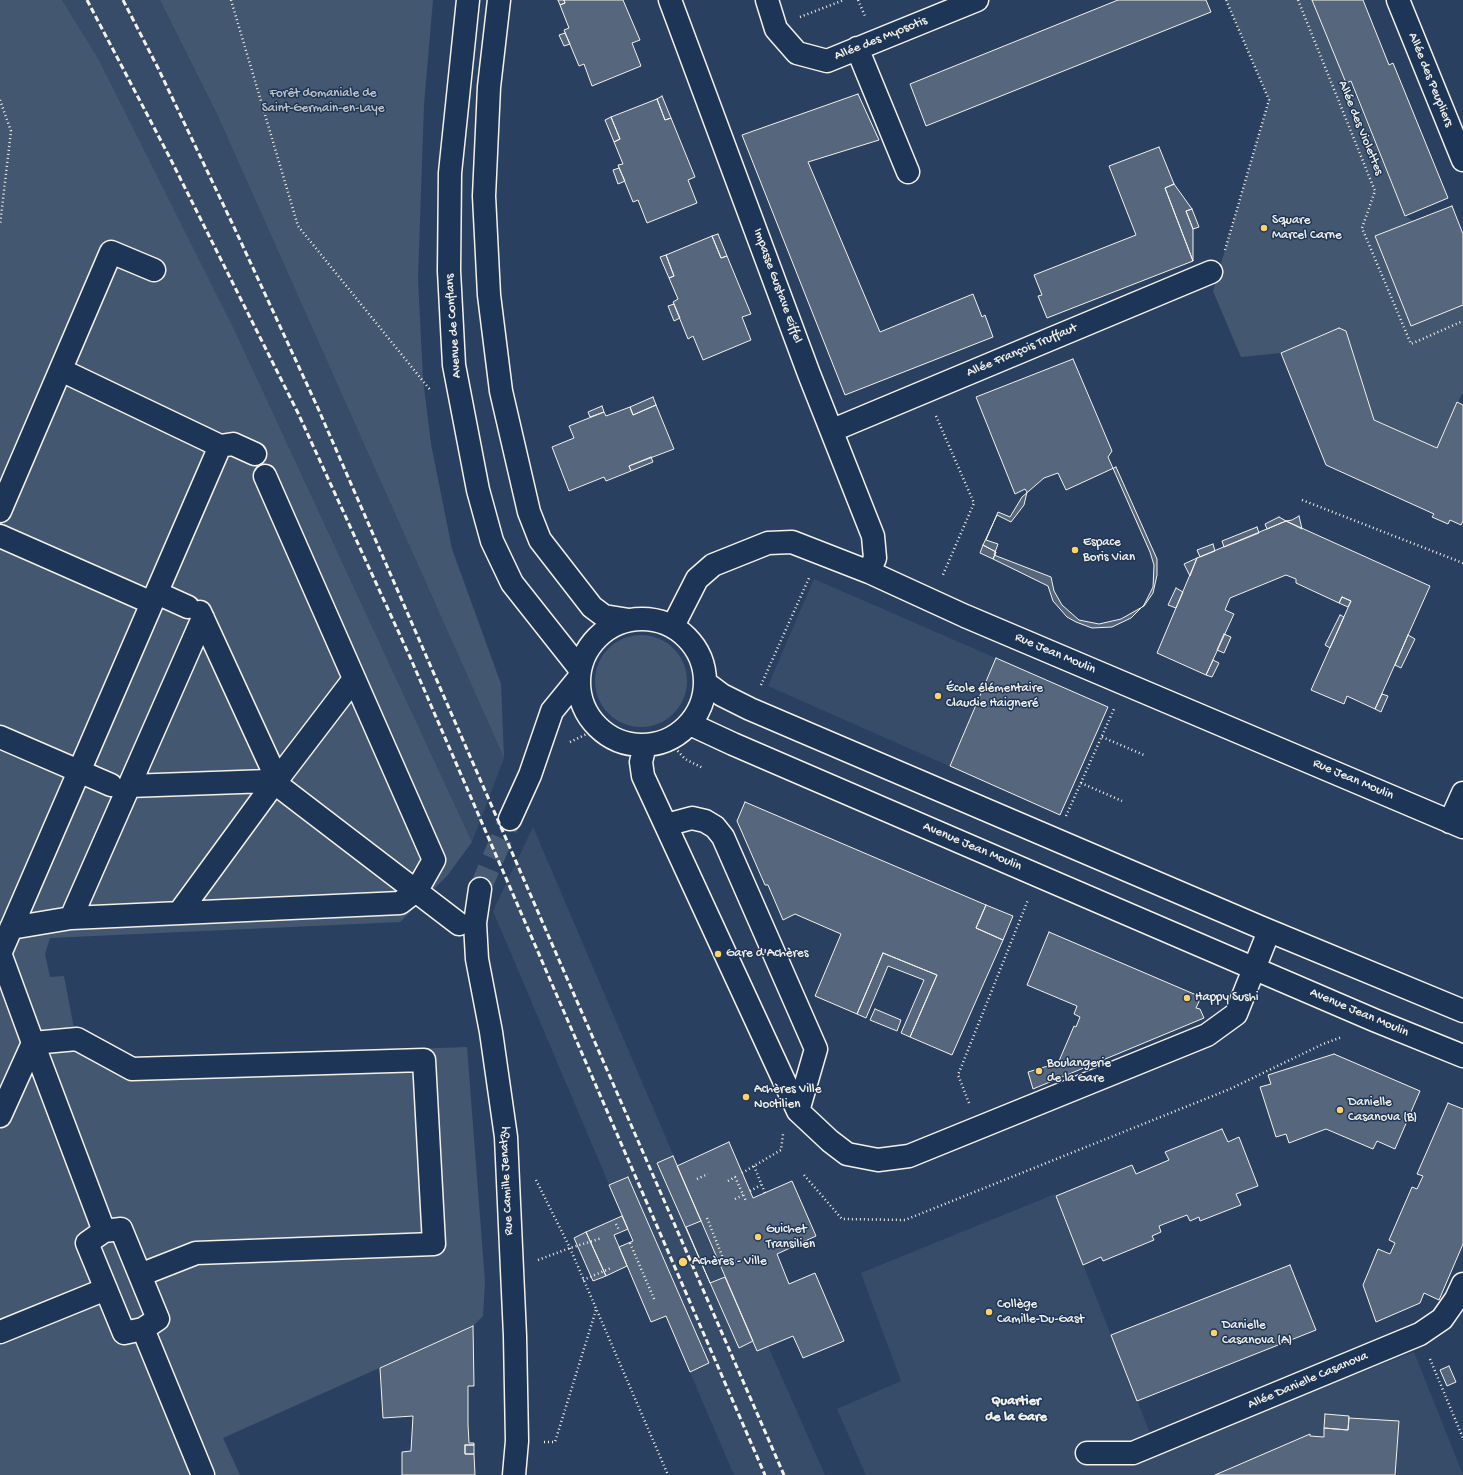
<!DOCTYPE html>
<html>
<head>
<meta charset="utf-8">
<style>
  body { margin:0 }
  canvas { display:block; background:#2a4060 }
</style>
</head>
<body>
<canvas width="1463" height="1475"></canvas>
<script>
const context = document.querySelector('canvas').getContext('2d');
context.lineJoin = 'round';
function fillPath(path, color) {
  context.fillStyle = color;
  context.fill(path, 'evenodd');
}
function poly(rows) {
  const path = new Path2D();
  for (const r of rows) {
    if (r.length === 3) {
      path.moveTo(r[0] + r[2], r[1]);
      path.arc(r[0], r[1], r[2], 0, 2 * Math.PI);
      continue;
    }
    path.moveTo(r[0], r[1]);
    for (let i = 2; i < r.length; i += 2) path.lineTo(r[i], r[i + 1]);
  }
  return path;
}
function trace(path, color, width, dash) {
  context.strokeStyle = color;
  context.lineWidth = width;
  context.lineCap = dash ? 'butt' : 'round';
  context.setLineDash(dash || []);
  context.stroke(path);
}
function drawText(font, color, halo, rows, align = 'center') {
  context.font = font + ' "Gochi Hand",sans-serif';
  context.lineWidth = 3;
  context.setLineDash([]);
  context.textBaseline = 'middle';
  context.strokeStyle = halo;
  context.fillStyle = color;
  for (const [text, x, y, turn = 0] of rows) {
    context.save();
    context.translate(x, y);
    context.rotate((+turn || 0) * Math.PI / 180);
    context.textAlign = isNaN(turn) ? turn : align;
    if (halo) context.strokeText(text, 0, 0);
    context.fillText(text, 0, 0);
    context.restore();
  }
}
fillPath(poly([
  [62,0,160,0,217,114,504,758,472,842,234,329,99,60],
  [814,579,1108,707,1060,815,768,686],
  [533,827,757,1351,768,1346,825,1475,734,1475,666,1316,651,1322,647,1310,633,1241,493,911],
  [1055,1194,1157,1451,1414,1352,1463,1475,866,1475,837,1409,901,1381,861,1273]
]), '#374c69');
fillPath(poly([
  [0,0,62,0,99,60,234,329,472,842,447,876,400,922,50,938,45,954,50,977,64,976,74,1029,134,1059,467,1047,485,1282,483,1316,473,1326,223,1438,240,1475,0,1475],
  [160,0,433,0,424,104,418,279,423,379,431,444,452,549,501,684,504,758,217,114],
  [1226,0,1316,0,1405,216,1413,221,1375,237,1411,326,1463,305,1463,392,1437,448,1374,420,1346,331,1339,328,1281,353,1241,357,1213,291,1269,100],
  [641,681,46]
]), '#445771');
const building = poly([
  [558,0,564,0,565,3,560,5,558,0],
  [564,0,623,0,640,40,632,43,641,66,592,86,584,64,579,66,564,30,569,28,560,5,565,3,564,0],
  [1118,0,1206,0,1211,12,926,126,910,84,1118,0],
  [1312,0,1363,0,1389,65,1393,63,1448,198,1405,216,1351,81,1346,83,1312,0],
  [565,33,570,44,564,46,559,35,565,33],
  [858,94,879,140,808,162,880,332,973,294,982,317,985,315,993,337,845,395,742,135,858,94],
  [662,96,671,118,665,120,657,99,662,96],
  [657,99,665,120,671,118,695,177,688,180,697,203,647,223,638,200,633,202,618,165,623,164,614,142,620,139,611,117,657,99],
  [611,117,620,139,614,142,605,120,611,117],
  [1159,147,1174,184,1165,188,1193,261,1047,318,1038,296,1042,295,1034,275,1136,235,1109,166,1159,147],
  [619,168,625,181,618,184,613,170,619,168],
  [1174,184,1192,209,1186,211,1193,229,1193,261,1165,188,1174,184],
  [1452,206,1463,234,1463,305,1411,326,1375,236,1452,206],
  [1192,209,1199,227,1193,229,1186,211,1192,209],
  [718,234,727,256,721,258,712,236,718,234],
  [712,236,721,258,727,256,751,314,742,317,751,340,703,360,693,336,688,339,673,302,678,299,669,278,674,276,666,255,712,236],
  [666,255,674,276,669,278,660,257,666,255],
  [674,304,680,318,674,321,668,306,674,304],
  [1339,328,1346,331,1374,420,1437,448,1457,402,1463,405,1463,521,1461,525,1450,520,1448,524,1432,517,1434,514,1326,465,1281,353,1339,328],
  [1073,359,1112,451,1108,457,1150,552,1154,565,1153,587,1144,605,1131,618,1112,627,1092,628,1076,622,1067,617,1053,601,1048,586,993,559,996,552,983,545,997,515,1011,522,1024,505,1027,492,1025,489,1015,494,976,397,1073,359],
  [653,397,656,405,633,415,630,407,653,397],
  [656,405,674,449,629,466,631,471,606,481,604,477,569,491,552,447,574,438,569,426,604,412,606,416,630,407,633,415,656,405],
  [602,406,604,412,590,417,588,412,602,406],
  [651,457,653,462,631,471,629,466,651,457],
  [1116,467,1157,559,1157,575,1153,593,1144,606,1121,619,1099,624,1079,620,1062,605,1054,591,1051,577,994,555,998,544,986,540,998,512,1010,517,1022,497,1044,478,1058,473,1066,490,1116,467],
  [1299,516,1302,529,1286,521,1292,520,1299,516],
  [1279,517,1286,521,1267,529,1265,524,1279,517],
  [1286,521,1430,586,1375,709,1347,696,1344,704,1311,690,1351,601,1342,597,1339,603,1296,583,1296,579,1286,575,1230,598,1225,610,1234,614,1206,675,1157,653,1197,558,1286,521],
  [1257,527,1259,533,1224,547,1222,541,1257,527],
  [1213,544,1215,551,1200,557,1197,550,1213,544],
  [983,545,996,552,993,559,980,553,983,545],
  [1197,558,1190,576,1184,564,1197,558],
  [1176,588,1183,592,1176,608,1168,605,1176,588],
  [1342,597,1351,601,1348,607,1339,603,1342,597],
  [1340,615,1344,617,1330,648,1325,645,1340,615],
  [1224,634,1231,637,1224,653,1217,650,1224,634],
  [1408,635,1415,639,1401,668,1395,665,1408,635],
  [996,658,1108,707,1060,815,950,766,996,658],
  [1213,660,1219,663,1212,677,1206,675,1213,660],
  [1382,694,1388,696,1381,712,1375,709,1382,694],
  [745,802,986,905,976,928,1003,940,952,1055,910,1037,937,975,883,953,857,1014,815,996,841,934,795,914,783,920,768,885,765,885,737,821,745,802],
  [986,905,1013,916,1003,940,976,928,986,905],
  [1049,932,1201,997,1196,1008,1200,1009,1204,1018,1033,1089,1028,1072,1061,1062,1059,1061,1074,1026,1076,1027,1080,1017,1074,1014,1077,1006,1027,985,1049,932],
  [883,953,937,975,910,1037,901,1033,924,980,888,966,866,1018,857,1014,883,953],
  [875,1009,901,1020,897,1031,870,1020,875,1009],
  [1334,1054,1420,1091,1395,1149,1377,1141,1373,1149,1326,1129,1289,1143,1286,1134,1276,1137,1260,1087,1271,1084,1268,1075,1334,1054],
  [1448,1103,1463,1109,1463,1244,1439,1300,1424,1293,1420,1303,1376,1322,1363,1285,1378,1249,1390,1254,1395,1243,1389,1240,1412,1187,1417,1189,1423,1176,1417,1174,1448,1103],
  [1222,1129,1228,1142,1239,1137,1258,1186,1236,1194,1241,1205,1200,1221,1199,1217,1190,1221,1187,1215,1159,1226,1161,1232,1152,1236,1154,1240,1103,1261,1101,1257,1083,1265,1056,1196,1132,1165,1136,1174,1169,1160,1165,1152,1222,1129],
  [729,1142,753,1198,792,1181,816,1236,777,1254,789,1284,815,1273,844,1341,803,1358,793,1336,757,1351,725,1277,710,1283,686,1227,701,1221,677,1166,729,1142],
  [673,1156,753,1341,739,1348,657,1163,673,1156],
  [628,1177,709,1363,690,1372,666,1316,651,1322,614,1235,628,1229,609,1185,628,1177],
  [622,1216,633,1241,619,1247,627,1266,606,1276,586,1232,622,1216],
  [586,1232,606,1276,593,1281,574,1238,586,1232],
  [1290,1265,1316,1330,1137,1401,1111,1335,1290,1265],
  [473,1326,474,1386,468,1386,468,1424,469,1443,474,1443,474,1445,465,1445,465,1454,474,1454,475,1475,402,1475,402,1452,411,1451,413,1416,383,1418,380,1368,473,1326],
  [1449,1366,1456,1382,1447,1386,1440,1370,1449,1366],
  [1325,1414,1349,1416,1348,1430,1324,1428,1325,1414],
  [1349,1418,1399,1421,1395,1475,1215,1475,1310,1434,1310,1436,1324,1437,1324,1428,1348,1430,1349,1418],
  [465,1445,474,1445,474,1454,465,1454,465,1445]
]);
fillPath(building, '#56677d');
trace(building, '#f4f1e8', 1);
trace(poly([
  [480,889,510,819]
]), '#485b74', 22, [22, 11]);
const minor = poly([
  [468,0,450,173,449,271,454,365,478,490,492,541,512,583,580,669],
  [499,0,489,87,484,196,489,295,501,391,529,512,540,540,592,607,604,616,629,620],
  [670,0,809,374,873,536,875,558,869,572],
  [767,0,776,29,797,53,827,61,977,0],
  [1398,0,1463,160],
  [857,48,908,172],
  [833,430,1211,272],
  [220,446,233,444,255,454],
  [0,511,111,252,154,270],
  [0,536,152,603],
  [157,593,188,607],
  [200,612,275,775],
  [203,618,71,918,400,903,417,890,434,860,265,476],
  [642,682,63],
  [673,626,697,579,713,565,768,543,792,542,869,572,965,616,1463,827],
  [706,683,722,695,750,709,1260,927,1463,1011],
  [690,724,733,744,1039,876,1374,1020,1463,1056],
  [0,737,111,785],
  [645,745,641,762,643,776,798,1111,830,1141,847,1154,878,1160,909,1156,1207,1035,1236,1014,1269,931],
  [280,776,354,679],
  [129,786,268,781],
  [284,790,459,924],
  [510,819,530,775,552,711,579,678],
  [1450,822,1463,793],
  [666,825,692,818,705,821,715,827,723,837,816,1049,798,1111],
  [480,889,475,923,477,959,491,1032,506,1137,515,1336,517,1441,514,1475],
  [179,913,269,790],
  [11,928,71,918],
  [0,953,33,1043,0,1116],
  [0,954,220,446,61,370],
  [121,1229,158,1319,143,1329,124,1333,87,1243,104,1231,121,1229],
  [104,1231,33,1043,77,1039,132,1069,424,1060,434,1244,196,1253,140,1275],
  [143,1329,203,1475],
  [0,1332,106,1289],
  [1087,1453,1133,1453,1420,1334,1442,1319,1456,1299,1463,1284]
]);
trace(minor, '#f4f1e8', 25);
trace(poly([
  [231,0,298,226,431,391],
  [858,0,865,16],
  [1298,0,1375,191,1362,228,1411,344,1463,321],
  [800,17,844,0],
  [0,100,11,131,0,225],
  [1225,250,1269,100,1226,0],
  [936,416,974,503,942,577],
  [1302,500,1463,563],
  [761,685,809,578],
  [1102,737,1144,755],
  [570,742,599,728],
  [675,748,685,759,703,768],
  [1081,783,1122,801],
  [1066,816,1114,709],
  [969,1103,958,1075,1028,900],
  [754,1166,765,1193],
  [742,1173,781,1150,783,1134],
  [804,1175,842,1219,905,1220,1230,1089,1323,1044,1342,1037],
  [697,1179,708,1174],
  [536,1180,570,1248,668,1475],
  [728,1181,735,1177,746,1201],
  [750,1191,761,1185],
  [735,1199,743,1195],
  [707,1218,725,1263],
  [616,1224,619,1230],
  [630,1243,655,1301],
  [538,1260,570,1248,602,1238],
  [583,1280,611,1268],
  [1430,1359,1463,1438],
  [544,1442,555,1442,596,1310]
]), '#f4f1e8', 2.5, [1, 3]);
trace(minor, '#1d3557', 22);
trace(poly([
  [87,0,170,158,298,413,410,657,765,1475],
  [123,0,158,68,233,225,317,406,784,1475]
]), '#f4f1e8', 3, [6, 3]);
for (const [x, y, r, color] of [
  [1264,228,4,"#ffd166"],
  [1075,550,4,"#ffd166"],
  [938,696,4,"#ffd166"],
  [718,954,4,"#ffd166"],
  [1187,998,4,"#ffd166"],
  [1039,1071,4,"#ffd166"],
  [746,1097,4,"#ffd166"],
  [1340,1110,4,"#ffd166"],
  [758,1237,4,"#ffd166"],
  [683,1262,5,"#ffd166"],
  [989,1312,4,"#ffd166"],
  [1214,1333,4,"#ffd166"]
]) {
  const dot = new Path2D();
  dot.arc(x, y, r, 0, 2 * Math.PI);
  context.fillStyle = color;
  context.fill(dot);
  trace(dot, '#1d3557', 1.5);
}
drawText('13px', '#f4f1e8', '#1d3557', [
  ["Allée des Myosotis",881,39,-22],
  ["Allée des Peupliers",1430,80,68],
  ["Allée des Violettes",1360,128,68],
  ["Impasse Gustave Eiffel",777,286,70],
  ["Avenue de Conflans",454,326,-94],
  ["Allée François Truffaut",1022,351,-23],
  ["Rue Jean Moulin",1055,654,23],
  ["Rue Jean Moulin",1353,780,23],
  ["Avenue Jean Moulin",972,847,23],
  ["Avenue Jean Moulin",1359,1013,23],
  ["Rue Camille Jenatzy",507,1181,-93],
  ["Allée Danielle Casanova",1308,1381,-23]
]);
drawText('13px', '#bfc3c4', '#1d3557', [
  ["Forêt domaniale de",323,94],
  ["Saint-Germain-en-Laye",323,109]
]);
drawText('13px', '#f4f1e8', '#1d3557', [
  ["Square",1272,221],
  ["Marcel Carne",1272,236],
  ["Espace",1083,543],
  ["Boris Vian",1083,558],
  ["École élémentaire",946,689],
  ["Claudie Haigneré",946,704],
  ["Gare d'Achères",726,954],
  ["Happy Sushi",1195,998],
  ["Boulangerie",1047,1064],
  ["de la Gare",1047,1079],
  ["Achères Ville",754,1090],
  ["Noctilien",754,1105],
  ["Danielle",1348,1103],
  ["Casanova (B)",1348,1118],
  ["Guichet",766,1230],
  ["Transilien",766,1245],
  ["Achères - Ville",692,1262],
  ["Collège",997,1305],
  ["Camille-Du-Gast",997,1320],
  ["Danielle",1222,1326],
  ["Casanova (A)",1222,1341]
], 'left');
drawText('bold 14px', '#f4f1e8', '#1d3557', [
  ["Quartier",1016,1402],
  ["de la Gare",1016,1418]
]);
</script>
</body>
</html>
